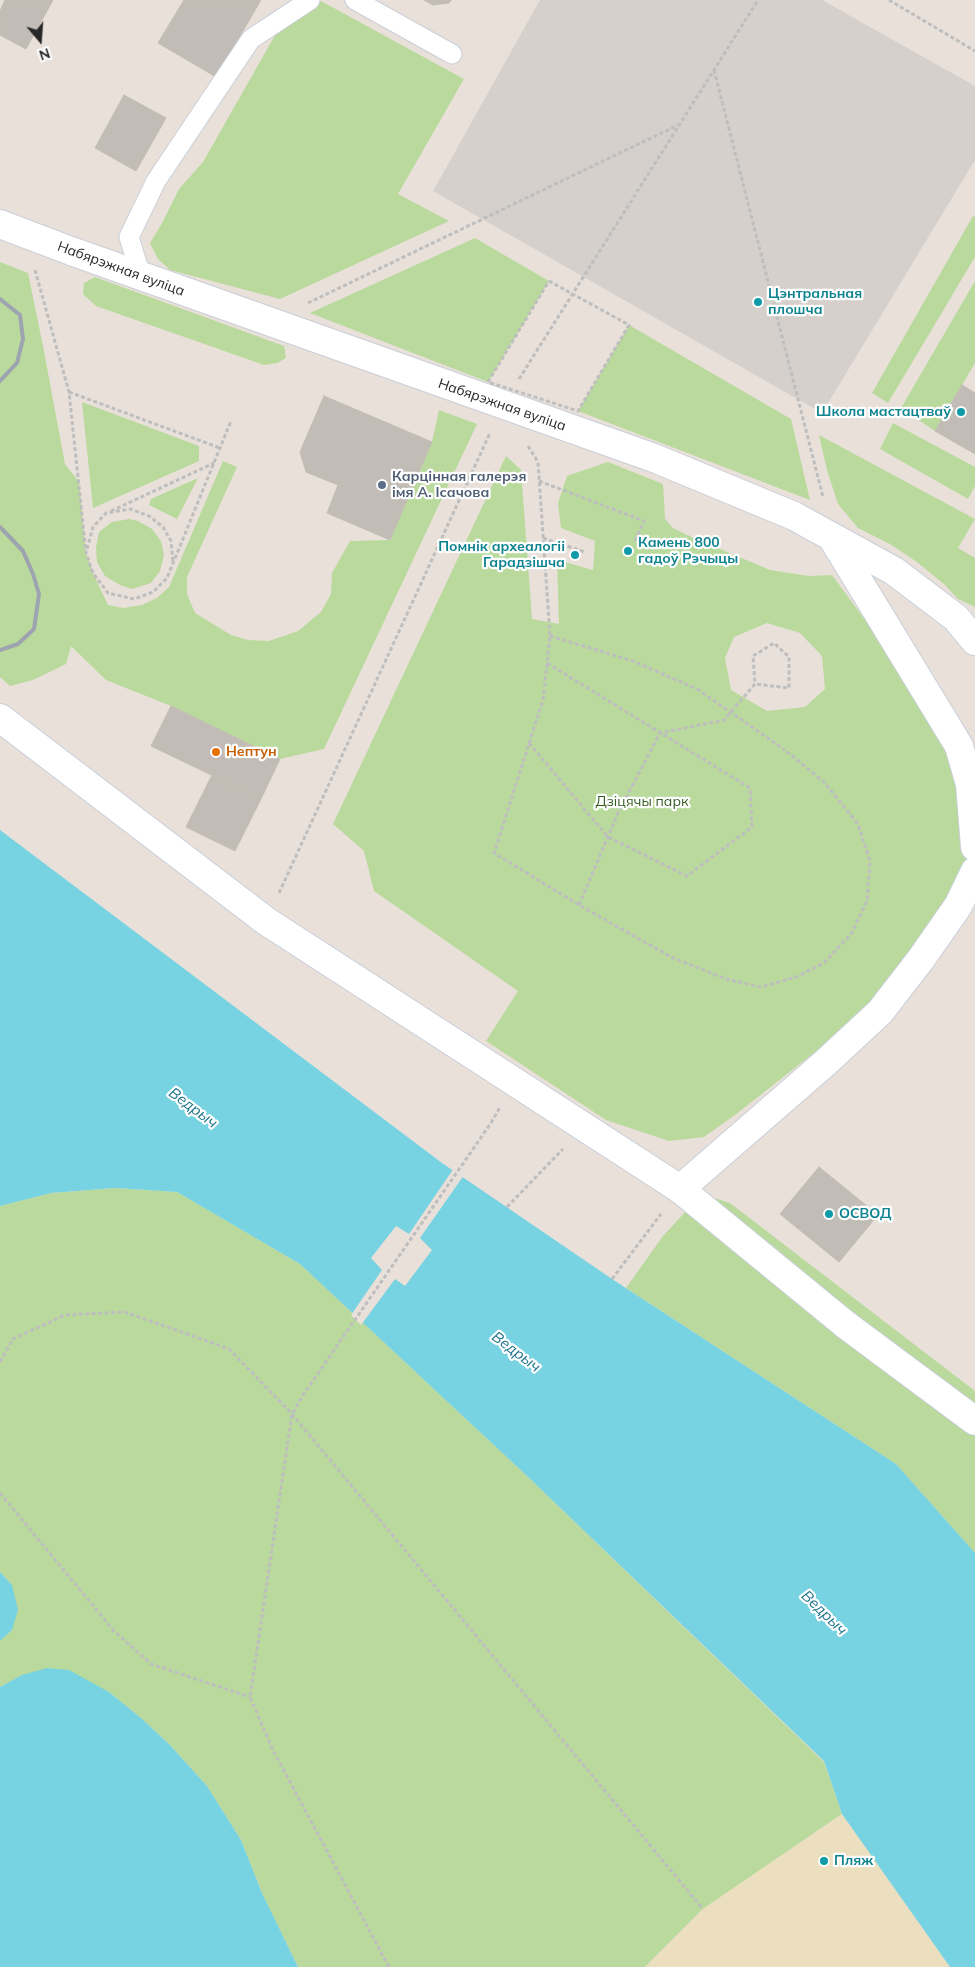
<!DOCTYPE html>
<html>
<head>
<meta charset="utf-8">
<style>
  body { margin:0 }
  #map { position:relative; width:975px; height:1967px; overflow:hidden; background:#e9e0da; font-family:Mulish,sans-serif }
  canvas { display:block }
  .north { position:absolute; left:15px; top:15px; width:50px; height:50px; -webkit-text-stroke:4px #fff; paint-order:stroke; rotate:162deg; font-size:14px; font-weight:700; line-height:20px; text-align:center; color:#272727 }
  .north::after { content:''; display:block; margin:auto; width:18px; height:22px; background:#272727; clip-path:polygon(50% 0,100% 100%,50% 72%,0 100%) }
</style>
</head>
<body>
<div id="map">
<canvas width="975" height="1967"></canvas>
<div class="north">N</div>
</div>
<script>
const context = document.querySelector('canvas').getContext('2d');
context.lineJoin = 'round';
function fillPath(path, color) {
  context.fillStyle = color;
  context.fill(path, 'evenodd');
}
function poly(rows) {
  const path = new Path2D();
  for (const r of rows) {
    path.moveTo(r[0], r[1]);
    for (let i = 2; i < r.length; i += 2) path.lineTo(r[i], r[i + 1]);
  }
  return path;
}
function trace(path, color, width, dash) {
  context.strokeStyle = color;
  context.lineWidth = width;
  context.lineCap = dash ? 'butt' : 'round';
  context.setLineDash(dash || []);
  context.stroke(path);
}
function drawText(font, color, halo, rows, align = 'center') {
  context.font = font + ' Mulish,sans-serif';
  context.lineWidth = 4.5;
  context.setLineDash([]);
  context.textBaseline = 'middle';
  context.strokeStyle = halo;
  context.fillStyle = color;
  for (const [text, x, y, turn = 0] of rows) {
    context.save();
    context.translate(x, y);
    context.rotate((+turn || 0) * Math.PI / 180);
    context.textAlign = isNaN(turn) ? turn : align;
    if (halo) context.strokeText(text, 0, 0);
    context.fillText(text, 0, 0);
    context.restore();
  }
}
fillPath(poly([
  [321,1,464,79,398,194,449,221,280,299,170,270,158,259,150,243,161,225,179,189,203,162,278,30],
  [973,216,975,217,975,257,888,403,872,393],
  [475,238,549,281,488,382,310,313],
  [0,262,28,273,43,346,65,464,79,482,86,553,93,573,108,605,123,608,142,605,157,598,169,587,223,461,237,467,187,577,187,594,195,613,231,635,248,640,269,641,298,631,321,612,331,594,332,573,350,541,390,540,432,442,439,410,477,424,324,749,280,759,171,706,106,680,71,646,66,664,33,680,10,686,0,677],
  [95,277,284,346,286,358,277,363,264,365,96,306,83,294,84,283],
  [975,281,975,363,935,431,901,408],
  [629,325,791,419,810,500,578,411],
  [82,402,199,446,199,461,93,508],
  [893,423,975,467,975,486,968,499,880,449],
  [819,435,975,519,958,548,975,558,975,607,958,599,945,585,917,562,890,544,858,528,838,504,827,470],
  [506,456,521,470,532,619,559,624,557,560,593,570,595,541,561,528,558,503,567,476,608,462,663,484,665,519,673,528,689,536,770,570,809,576,832,575,912,684,943,734,961,789,969,867,871,1008,735,1115,704,1137,669,1141,606,1120,486,1041,518,991,374,891,364,851,333,824],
  [767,623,800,633,822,656,825,689,805,707,767,711,731,690,725,658,734,637],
  [198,478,177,519,149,505,151,499],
  [129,519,138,521,152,529,161,541,164,555,160,571,151,583,132,589,120,585,105,576,97,562,96,548,99,532,112,522],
  [115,1188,177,1192,300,1264,527,1476,824,1762,842,1814,703,1909,645,1967,298,1967,262,1893,241,1840,207,1786,170,1745,141,1718,109,1692,22,1675,0,1687,0,1641,12,1630,12,1585,0,1572,0,1206,51,1193],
  [702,1198,714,1198,730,1203,975,1391,975,1553,896,1464,626,1288,663,1236,688,1209]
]), '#b9da9c');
fillPath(poly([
  [842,1814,950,1967,645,1967,703,1909]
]), '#ebdfc0');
fillPath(poly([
  [540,0,822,0,975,86,975,160,822,413,433,191]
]), '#d5d0cc');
fillPath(poly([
  [0,830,442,1163,612,1279,896,1464,975,1553,975,1967,950,1967,842,1814,824,1761,527,1476,300,1264,177,1192,115,1188,51,1193,0,1206],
  [0,1572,12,1585,18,1610,12,1630,0,1641],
  [47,1668,69,1670,109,1692,141,1718,170,1745,207,1786,241,1840,262,1893,298,1967,0,1967,0,1687,22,1675]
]), '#77d3e1');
fillPath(poly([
  [454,1168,464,1175,420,1238,432,1250,405,1286,395,1279,361,1325,351,1315,382,1270,371,1258,396,1226,409,1234]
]), '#e9e0da');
const building = poly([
  [5,0,53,0,26,49,0,35,0,11,5,0],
  [184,0,261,0,216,77,158,43,184,0],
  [424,0,451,0,449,3,433,5,424,0],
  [124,95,166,118,136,171,95,148,124,95],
  [962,385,975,393,975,454,935,431,962,385],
  [324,396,432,442,390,540,327,513,338,485,306,472,300,452,324,396],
  [171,706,280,759,261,799,151,746,171,706],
  [212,775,261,799,235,851,186,827,212,775],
  [819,1167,878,1215,839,1262,780,1214,819,1167]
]);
fillPath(building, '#c1bcb6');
trace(building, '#c3bcb4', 1);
const service = poly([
  [355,0,452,54],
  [141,276,129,237,156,181,251,39,310,0]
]);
const pedestrian = poly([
  [0,718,266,921,680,1189,846,1325]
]);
const minor = poly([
  [0,224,71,251,654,458,794,516,894,571,956,618,975,641],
  [833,539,959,746,970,784,975,847],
  [680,1189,825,1063,880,1012,921,959,958,906,975,871],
  [846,1325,975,1421]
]);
trace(service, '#c9ced8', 21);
trace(pedestrian, '#c9ced8', 30);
trace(minor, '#c9ced8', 30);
trace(poly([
  [889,0,975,51],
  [714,70,823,497],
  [35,270,69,392,86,553,93,573,108,593,134,599,153,592,167,578,231,421],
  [549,281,629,325,578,411,488,382,549,281],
  [308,303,678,125],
  [519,379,758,0],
  [69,392,220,448],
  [528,446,538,462,550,636,543,700,494,853,579,905,671,957,726,979,761,987,796,977,824,963,851,934,867,901,870,861,858,824,824,782,785,750],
  [539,481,644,521,634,543],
  [111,511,214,463],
  [543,538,585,552],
  [87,549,93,527,106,513,130,509,149,516,163,527,171,541,173,562],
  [550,636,633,661,697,689],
  [529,743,608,837,687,876,752,827,750,788,547,663],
  [279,893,490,433],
  [579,905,618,813,660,733,724,720,755,684,753,656,774,643,789,657,789,688,755,684],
  [507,1207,563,1149],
  [612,1279,661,1214],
  [0,1362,13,1339,65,1315,125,1312,229,1349,292,1414,703,1909],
  [0,1493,114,1631,151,1664,250,1697],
  [389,1967,273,1750,250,1697,292,1414,303,1395,491,1123,500,1107]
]), '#bebebe', 3, [4, 2.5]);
trace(service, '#fff', 19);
trace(pedestrian, '#fff', 28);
trace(minor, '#fff', 28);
trace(poly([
  [0,299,20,315,23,339,17,363,0,381],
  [0,527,23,551,33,574,39,594,34,629,18,644,0,650]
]), '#9ea3b0', 4);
trace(poly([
  [697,689,785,750]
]), '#bebebe', 3, [4, 2.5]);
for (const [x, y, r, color] of [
  [758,302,5,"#0f9aa8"],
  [961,412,5,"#0f9aa8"],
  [382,485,5,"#5c6f8a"],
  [628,551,5,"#0f9aa8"],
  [575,555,5,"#0f9aa8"],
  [216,752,5,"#e8710a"],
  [829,1214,5,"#0f9aa8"],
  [824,1861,5,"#0f9aa8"]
]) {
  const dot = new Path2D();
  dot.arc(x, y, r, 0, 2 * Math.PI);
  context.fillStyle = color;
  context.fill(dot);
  trace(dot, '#fff', 2);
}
drawText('14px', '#272727', '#fff', [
  ["Набярэжная вуліца",121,269,20],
  ["Набярэжная вуліца",502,405,19]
]);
drawText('bold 14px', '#0d838f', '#fff', [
  ["Цэнтральная",768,294],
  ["плошча",768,310],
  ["Школа мастацтваў",951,412,"right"],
  ["Камень 800",638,543],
  ["гадоў Рэчыцы",638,559],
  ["Помнік археалогіі",565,547,"right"],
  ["Гарадзішча",565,563,"right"],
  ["ОСВОД",839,1214],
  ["Пляж",834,1861]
], 'left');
drawText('bold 14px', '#4e5e75', '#fff', [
  ["Карцінная галерэя",392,477],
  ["імя А. Ісачова",392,493]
], 'left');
drawText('bold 14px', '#c56008', '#fff', [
  ["Нептун",226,752]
], 'left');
drawText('14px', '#345c20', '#fff', [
  ["Дзіцячы парк",642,802]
]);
drawText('italic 15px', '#1a7189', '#fff', [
  ["Ведрыч",193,1108,37],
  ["Ведрыч",516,1352,37],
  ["Ведрыч",824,1613,44]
]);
</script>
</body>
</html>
